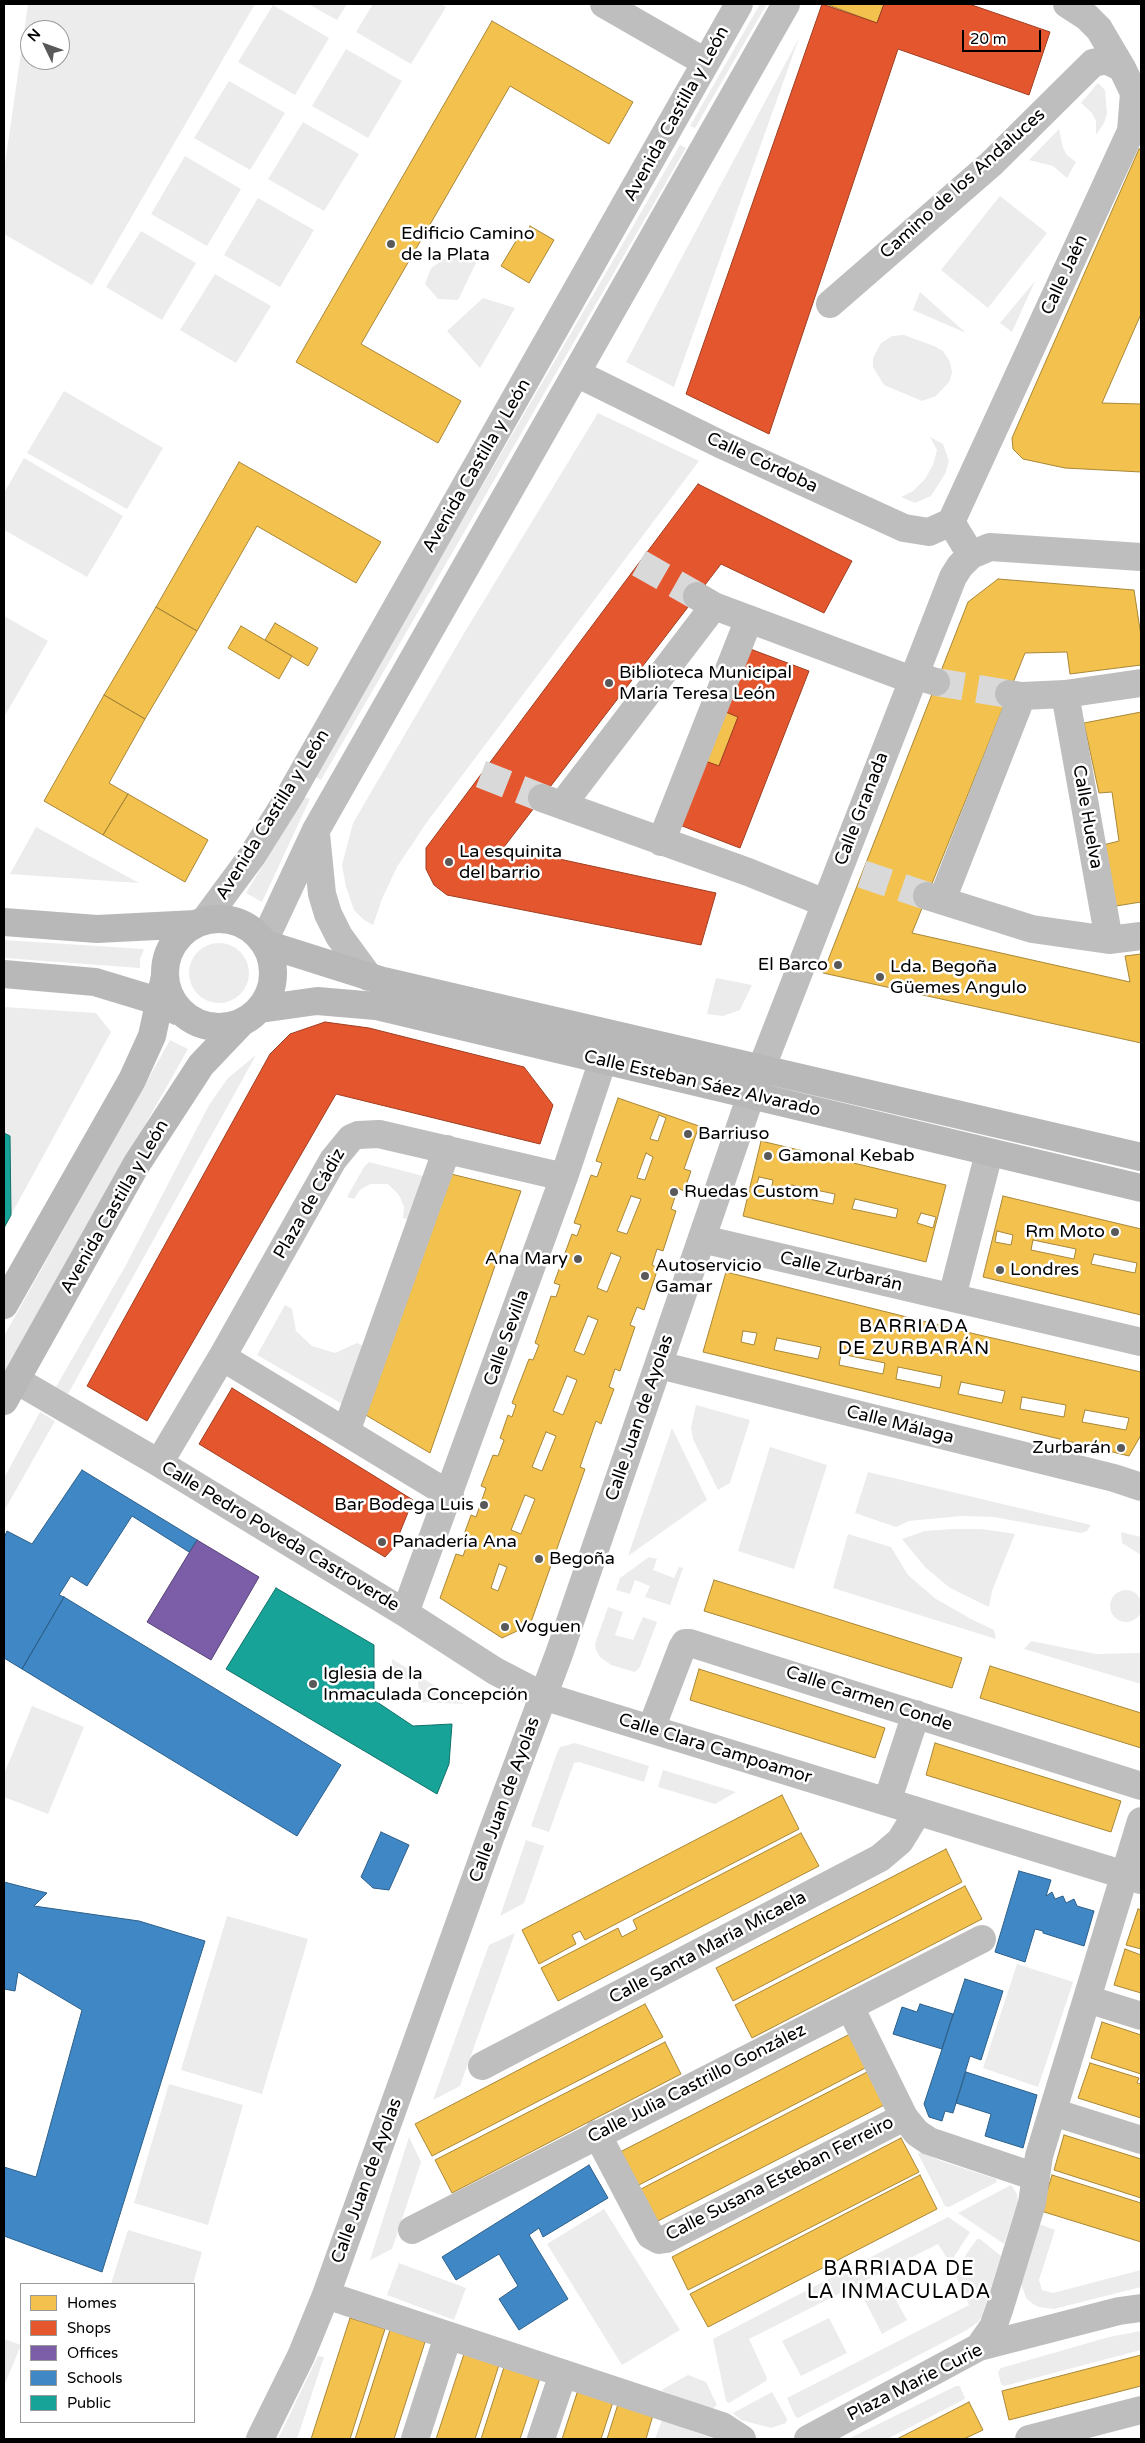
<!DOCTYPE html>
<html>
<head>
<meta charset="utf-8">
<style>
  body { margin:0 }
  #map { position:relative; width:1145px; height:2443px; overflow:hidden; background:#fff; font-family:"Varela Round",sans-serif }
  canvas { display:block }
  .frame { position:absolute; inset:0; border:5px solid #000; pointer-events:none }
  .legend { position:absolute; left:20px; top:2283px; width:175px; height:140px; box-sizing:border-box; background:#fff; border:1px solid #999; margin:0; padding:6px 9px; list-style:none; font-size:15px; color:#000 }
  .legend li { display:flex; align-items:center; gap:10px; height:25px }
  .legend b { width:25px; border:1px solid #999 }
  .north { position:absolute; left:20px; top:20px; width:50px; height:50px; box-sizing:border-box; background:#fff; border:1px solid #999; border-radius:50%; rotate:312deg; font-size:14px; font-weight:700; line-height:20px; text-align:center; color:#000 }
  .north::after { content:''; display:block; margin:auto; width:18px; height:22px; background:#595959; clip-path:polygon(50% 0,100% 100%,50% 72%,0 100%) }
  .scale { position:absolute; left:962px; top:30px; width:79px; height:22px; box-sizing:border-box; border:2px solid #000; border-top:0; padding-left:6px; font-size:15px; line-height:18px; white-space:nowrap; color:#000; -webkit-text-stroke:4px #fff; paint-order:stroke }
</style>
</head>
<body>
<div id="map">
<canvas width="1145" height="2443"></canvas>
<div class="frame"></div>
<ul class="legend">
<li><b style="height:14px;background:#f2c14e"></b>Homes</li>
<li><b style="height:14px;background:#e4572e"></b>Shops</li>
<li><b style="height:14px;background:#7b5ea7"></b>Offices</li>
<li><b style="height:14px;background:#3f88c5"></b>Schools</li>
<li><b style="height:14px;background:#17a398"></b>Public</li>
</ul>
<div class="north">N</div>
<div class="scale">20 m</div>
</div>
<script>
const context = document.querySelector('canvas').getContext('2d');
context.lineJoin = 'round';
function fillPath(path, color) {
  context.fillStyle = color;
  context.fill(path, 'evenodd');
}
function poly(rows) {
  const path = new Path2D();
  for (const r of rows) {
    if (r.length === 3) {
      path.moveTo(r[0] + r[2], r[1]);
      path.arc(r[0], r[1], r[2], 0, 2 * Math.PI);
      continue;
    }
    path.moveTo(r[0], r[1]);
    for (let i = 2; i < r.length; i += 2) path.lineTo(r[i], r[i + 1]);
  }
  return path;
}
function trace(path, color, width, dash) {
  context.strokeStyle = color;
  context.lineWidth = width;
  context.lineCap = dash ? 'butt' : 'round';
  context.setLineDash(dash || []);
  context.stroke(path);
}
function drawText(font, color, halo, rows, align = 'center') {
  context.font = font + ' "Varela Round",sans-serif';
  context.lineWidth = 5;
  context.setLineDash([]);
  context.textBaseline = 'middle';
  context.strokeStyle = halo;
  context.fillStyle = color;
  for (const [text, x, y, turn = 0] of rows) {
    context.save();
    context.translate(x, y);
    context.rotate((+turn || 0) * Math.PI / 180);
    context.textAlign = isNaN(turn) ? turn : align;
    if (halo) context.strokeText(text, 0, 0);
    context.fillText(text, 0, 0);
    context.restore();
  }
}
fillPath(poly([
  [28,4,255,4,92,285,4,234,4,171],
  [30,30,60,30,60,60,30,60],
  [308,4,347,4,337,20],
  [373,4,440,4,446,7,411,64,356,32],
  [760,4,767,4,695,128,690,126],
  [273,5,329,38,295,95,238,62],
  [799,38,674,387,626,362],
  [346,49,402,81,368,138,312,106],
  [229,81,285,113,250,170,194,138],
  [1098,83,1105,90,1107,114,1104,123,1096,135,1096,121,1092,113,1081,103],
  [303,122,359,154,324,211,268,179],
  [1059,129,1063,148,1067,155,1076,162,1067,178,1053,166,1029,160],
  [680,145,686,148,321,780,314,776],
  [185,156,241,189,207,246,151,214],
  [1000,196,1047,233,988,308,941,270],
  [258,198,314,230,280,287,224,255],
  [141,231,196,263,162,320,106,287],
  [456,251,479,257,458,300,438,299,425,284,431,268],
  [215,274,271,306,236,363,180,330],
  [1035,281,1012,332,1000,323],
  [920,292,966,333,913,310],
  [483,298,515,308,480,368,447,331],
  [904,335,934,346,943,351,950,362,952,373,949,382,936,396,922,401,884,385,873,367,873,358,881,343,892,336],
  [64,391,163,448,127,509,27,453],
  [598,413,699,461,427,822,397,867,382,899,373,925,364,920,354,910,346,887,342,865,353,823,463,635],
  [930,437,943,444,949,461,945,474,931,496,915,503,901,497,913,491,925,479,933,465,937,450],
  [24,458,123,516,87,577,4,530,4,493],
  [4,616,48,641,4,717],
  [304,797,310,799,262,902,246,893],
  [36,827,139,883,10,874],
  [4,940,144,949,140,959,140,968,4,958],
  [219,973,30],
  [716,978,752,985,740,1010,723,1016,707,1014],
  [4,1007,96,1013,111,1032,11,1215,10,1137,4,1133],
  [170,1040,188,1049,4,1374,4,1336],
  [256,1055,68,1394,56,1387,126,1265,209,1105,228,1078],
  [369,1162,427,1177,411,1220,403,1218,404,1207,399,1195,388,1184,370,1184,360,1190,354,1199,347,1197,364,1167],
  [285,1305,292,1309,296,1331,312,1346,335,1353,357,1343,366,1347,344,1405,257,1355],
  [696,1405,750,1420,730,1483,718,1490,693,1439,691,1428],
  [40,1412,55,1421,4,1511,4,1478],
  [672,1428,707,1500,628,1556],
  [770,1447,827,1465,794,1569,738,1551],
  [868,1472,1091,1525,1087,1531,1081,1533,994,1517,962,1516,909,1521,896,1527,855,1513],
  [953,1529,982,1529,1015,1534,992,1591,989,1607,950,1588,925,1567,902,1539,925,1531],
  [1121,1532,1141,1537,1141,1555,1122,1543],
  [848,1534,891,1547,908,1575,936,1599,971,1619,994,1630,996,1639,833,1588],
  [649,1557,657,1559,653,1570,674,1578,679,1567,683,1568,670,1605,645,1597,650,1586,635,1580,630,1594,616,1590,620,1578],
  [1126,1606,16],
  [608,1607,623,1612,615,1635,633,1640,643,1617,657,1622,640,1667,635,1672,611,1665,600,1657,596,1650,595,1644],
  [1031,1641,1096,1654,1141,1653,1141,1684,1024,1649],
  [392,1659,464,1704,419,1702,418,1681,392,1678],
  [32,1706,84,1727,48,1814,4,1797,4,1774],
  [575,1743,649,1766,644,1782,579,1762,574,1763,549,1832,531,1826,557,1753,560,1747],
  [663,1770,736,1792,715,1804,658,1787],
  [526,1840,544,1846,524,1903,500,1916],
  [227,1916,308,1939,262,2094,181,2070],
  [515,1933,460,2086,433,2100,489,1945],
  [1017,1964,1073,1982,1038,2087,983,2068],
  [169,2084,243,2105,208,2225,134,2203],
  [409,2137,421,2162,392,2249,370,2260],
  [921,2152,941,2161,996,2179,997,2182,949,2207,945,2206,918,2154],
  [1011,2185,1017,2194,1018,2202,1004,2244,958,2213],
  [604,2209,680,2330,622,2365,547,2244],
  [948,2217,970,2232,950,2263,938,2244,749,2339,767,2378,766,2381,729,2403,726,2401,713,2339],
  [1039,2224,1055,2230,1039,2280,1042,2290,1053,2293,1141,2270,1141,2287,1054,2309,1039,2307,1033,2304,1026,2298,1021,2283],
  [128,2230,202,2252,193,2284,111,2284],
  [977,2239,980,2239,1001,2256,982,2316,978,2322,967,2330,798,2418,795,2416,787,2398,969,2305,954,2272],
  [399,2263,466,2288,454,2320,387,2295],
  [888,2286,907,2320,882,2334,864,2299],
  [829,2318,847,2353,801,2376,782,2341],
  [1141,2331,1141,2350,1004,2386,1001,2384,998,2372,1001,2368,1109,2337],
  [4,2339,21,2345,4,2386],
  [318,2356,324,2357,297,2439,278,2439],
  [688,2375,706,2382,717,2405,712,2409,662,2391,663,2389],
  [956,2386,960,2386,961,2389,965,2398,963,2400,887,2439,848,2439],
  [772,2392,787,2419,786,2423,771,2428,741,2420,733,2413],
  [662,2420,676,2425,714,2439,655,2439]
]), '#ececec');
const homes = poly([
  [826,4,884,4,877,23,826,4],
  [492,21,633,102,609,144,510,86,361,344,461,401,438,443,296,362,492,21],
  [1139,149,1141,149,1141,314,1102,403,1141,404,1141,472,1065,468,1023,459,1013,449,1012,438,1139,149],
  [530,226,554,240,529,283,501,266,522,231,527,233,530,226],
  [239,462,381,542,356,583,257,526,197,631,156,607,239,462],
  [998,579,1134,590,1141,636,1141,665,1070,674,1067,652,1025,653,912,933,1130,982,1125,956,1141,954,1141,1043,823,973,968,602,998,579],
  [156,607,197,631,145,719,104,695,156,607],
  [275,623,318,648,308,666,265,640,275,623],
  [241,626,292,656,279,679,228,648,241,626],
  [104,695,145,719,109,783,128,794,103,835,44,801,104,695],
  [721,710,738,717,719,766,702,760,721,710],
  [1141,712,1141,902,1116,906,1103,845,1119,841,1112,792,1099,793,1084,723,1141,712],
  [128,794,208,840,185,882,103,835,128,794],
  [618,1098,699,1126,684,1169,691,1171,684,1191,678,1188,671,1209,676,1211,663,1251,657,1249,652,1265,658,1268,644,1310,637,1307,630,1325,635,1327,620,1371,615,1369,609,1387,614,1389,601,1424,596,1421,580,1467,585,1469,530,1625,502,1638,440,1598,456,1554,463,1556,467,1545,461,1543,471,1515,476,1517,486,1488,481,1486,493,1455,498,1456,504,1440,500,1438,508,1415,512,1417,516,1405,512,1403,529,1359,533,1360,539,1345,535,1343,551,1296,556,1297,560,1285,554,1283,572,1234,577,1236,581,1225,574,1223,591,1175,597,1177,602,1163,596,1161,618,1098],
  [659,1115,666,1118,658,1141,650,1139,659,1115],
  [646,1153,653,1157,645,1180,637,1178,646,1153],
  [631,1196,641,1199,627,1234,617,1231,631,1196],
  [611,1253,621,1257,607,1292,597,1288,611,1253],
  [588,1316,598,1320,584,1355,574,1351,588,1316],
  [567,1376,577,1380,563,1415,553,1411,567,1376],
  [546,1432,556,1436,542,1471,532,1467,546,1432],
  [525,1495,535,1499,521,1534,511,1530,525,1495],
  [499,1564,507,1567,498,1591,491,1588,499,1564],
  [761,1141,946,1185,926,1262,743,1216,761,1141],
  [759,1177,773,1180,771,1191,756,1187,759,1177],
  [792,1185,835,1194,833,1204,790,1195,792,1185],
  [855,1199,898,1209,896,1218,852,1209,855,1199],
  [921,1213,936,1217,933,1228,917,1223,921,1213],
  [451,1174,521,1191,430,1453,364,1414,451,1174],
  [1003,1196,1141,1229,1141,1315,983,1277,1003,1196],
  [997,1231,1013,1235,1011,1245,995,1242,997,1231],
  [1033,1240,1076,1249,1074,1259,1031,1250,1033,1240],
  [1094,1254,1137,1263,1135,1273,1091,1264,1094,1254],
  [726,1272,975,1334,1141,1372,1141,1435,1129,1456,703,1352,726,1272],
  [743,1331,757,1333,754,1345,741,1342,743,1331],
  [777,1338,821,1347,818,1359,774,1350,777,1338],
  [841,1354,885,1363,883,1374,839,1365,841,1354],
  [898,1367,942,1376,940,1388,896,1379,898,1367],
  [961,1382,1005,1391,1002,1403,958,1394,961,1382],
  [1022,1397,1066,1405,1064,1417,1020,1409,1022,1397],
  [1085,1410,1129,1418,1126,1430,1082,1422,1085,1410],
  [714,1580,962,1658,952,1688,704,1611,714,1580],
  [990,1666,1141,1713,1141,1748,980,1698,990,1666],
  [699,1669,885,1728,875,1758,690,1700,699,1669],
  [935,1743,1121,1801,1111,1832,926,1775,935,1743],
  [782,1795,799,1829,585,1940,580,1931,572,1935,576,1944,539,1964,522,1930,782,1795],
  [801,1833,819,1866,558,2001,541,1968,618,1928,622,1937,637,1929,633,1920,801,1833],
  [946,1849,962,1882,733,2001,716,1968,946,1849],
  [965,1886,982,1919,752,2038,735,2005,965,1886],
  [1138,1909,1141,1910,1141,1949,1126,1945,1138,1909],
  [1125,1949,1141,1955,1141,1993,1114,1985,1125,1949],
  [645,2004,663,2037,432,2156,415,2124,645,2004],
  [1102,2022,1141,2035,1141,2074,1091,2058,1102,2022],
  [850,2034,867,2067,637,2186,620,2152,850,2034],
  [665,2042,681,2074,452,2193,435,2160,665,2042],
  [1090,2063,1139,2078,1137,2083,1141,2084,1141,2118,1078,2098,1090,2063],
  [869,2071,886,2104,656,2222,639,2190,869,2071],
  [1064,2135,1141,2159,1141,2198,1054,2170,1064,2135],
  [901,2138,919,2172,688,2290,672,2257,901,2138],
  [920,2175,937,2209,708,2327,690,2294,920,2175],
  [1052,2175,1141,2203,1141,2242,1041,2211,1052,2175],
  [350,2318,385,2329,350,2439,311,2439,350,2318],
  [390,2330,425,2342,394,2439,355,2439,390,2330],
  [464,2354,499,2365,475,2439,436,2439,464,2354],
  [1141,2355,1141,2386,1009,2420,1002,2391,1141,2355],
  [504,2367,540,2378,520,2439,481,2439,504,2367],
  [578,2390,613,2402,601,2439,562,2439,578,2390],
  [969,2402,983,2430,964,2439,897,2439,969,2402],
  [618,2404,653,2415,646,2439,607,2439,618,2404]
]);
fillPath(homes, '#f2c14e');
trace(homes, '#a98737', 1);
const shops = poly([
  [822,4,877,23,884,4,969,4,1050,32,1029,95,898,49,769,434,686,394,822,4],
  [698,484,852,561,824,613,721,564,504,847,716,893,701,945,447,895,434,885,426,869,426,848,698,484],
  [745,647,809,671,740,848,677,824,702,760,719,766,738,717,721,710,745,647],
  [325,1022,369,1028,524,1067,553,1105,540,1144,336,1094,147,1421,87,1386,270,1054,290,1034,325,1022],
  [232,1388,413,1500,394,1547,385,1557,199,1444,232,1388]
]);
fillPath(shops, '#e4572e');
trace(shops, '#a03d20', 1);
const offices = poly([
  [197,1540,259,1577,211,1660,147,1622,197,1540]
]);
fillPath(offices, '#7b5ea7');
trace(offices, '#564275', 1);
const schools = poly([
  [82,1470,197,1540,189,1552,132,1516,87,1586,71,1576,59,1595,64,1597,22,1669,4,1658,4,1538,7,1531,32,1544,82,1470],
  [64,1597,341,1765,297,1836,22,1669,64,1597],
  [381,1832,409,1845,389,1890,373,1888,361,1877,381,1832],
  [1019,1871,1051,1880,1046,1896,1052,1892,1055,1899,1063,1896,1066,1903,1074,1899,1077,1906,1094,1911,1084,1946,1043,1933,1043,1931,1035,1929,1025,1962,995,1952,1019,1871],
  [4,1882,47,1893,34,1906,139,1921,205,1941,102,2272,4,2236,4,2167,36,2177,82,2010,18,1972,15,1991,4,1989,4,1882],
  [965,1979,1003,1991,981,2060,970,2056,953,2113,945,2111,942,2121,929,2117,924,2104,965,1979],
  [920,2004,953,2014,942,2049,893,2034,902,2007,917,2012,920,2004],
  [966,2072,1037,2095,1023,2148,985,2136,991,2114,956,2103,966,2072],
  [589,2165,608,2198,543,2237,539,2228,529,2235,568,2299,519,2330,499,2299,518,2286,499,2254,456,2280,442,2257,589,2165]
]);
fillPath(schools, '#3f88c5');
trace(schools, '#2c5f8a', 1);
const public = poly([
  [4,1133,10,1136,11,1215,4,1228,4,1133],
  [276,1588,374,1645,374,1700,413,1726,452,1724,449,1764,437,1794,226,1669,276,1588]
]);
fillPath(public, '#17a398');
trace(public, '#10726a', 1);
trace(poly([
  [639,563,697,596],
  [936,682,1009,694],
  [481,774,542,798],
  [862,874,927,896]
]), '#d9d9d9', 28, [28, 14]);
trace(poly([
  [604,4,705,62],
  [830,304,991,164,1093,63,1106,60,1122,68],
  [576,373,720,444,904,528,929,532,951,522],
  [971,555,951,522,1131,131,1134,93,1122,68,1099,29,1087,17,1067,4],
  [697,596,714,606,912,680],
  [914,675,936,682],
  [1009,694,1022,696,1065,694,1141,683],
  [1065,694,1109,940],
  [542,798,748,872,825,903],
  [562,805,714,606],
  [316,834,322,894,328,914,339,936,369,977],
  [661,842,749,619],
  [927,896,1032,929,1109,940,1141,936],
  [942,900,1022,696],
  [204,921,252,856,289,797,739,4],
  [264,941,316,830,786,4],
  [702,1239,1141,1342],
  [952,1297,989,1153],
  [222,1357,450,1495],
  [659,1365,1114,1478,1141,1487],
  [16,1380,159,1463,405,1613,495,1671,543,1696,1141,1880],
  [346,1432,447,1149],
  [159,1463,222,1357,333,1160,351,1138,358,1135,379,1134,564,1177],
  [405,1613,564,1177,603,1060],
  [651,1729,682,1648,685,1643,690,1643,1141,1786],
  [887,1802,916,1714],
  [1087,1999,1141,2016],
  [850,2007,904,2117,917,2133,929,2141,1036,2177],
  [482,2066,880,1858,900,1841,911,1823,914,1810],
  [1053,2112,1141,2140],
  [597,2134,650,2235,659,2240,666,2239,904,2117],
  [412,2230,982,1939],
  [326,2295,722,2426,742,2439],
  [979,2347,993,2327,1000,2307,1032,2203,1039,2156,1141,1821],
  [260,2439,301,2356,326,2295,490,1838,559,1654,751,1095,953,577,960,566,971,555,990,547,1141,557],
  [415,2439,448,2336],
  [541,2439,563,2374],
  [808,2439,979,2347,1119,2311,1141,2308],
  [1029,2439,1141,2410]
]), '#bebebe', 28);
trace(poly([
  [219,973,54],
  [4,922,97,929,196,924],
  [266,944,383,981,1141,1157],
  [4,974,95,982,161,1002,177,1011],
  [260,1009,317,1001,376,1006,1141,1188],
  [4,1305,132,1080,152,1036,165,976],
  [4,1401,136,1165,201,1065,241,1023]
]), '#b8b8b8', 28);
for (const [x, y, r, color] of [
  [391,244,5,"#595959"],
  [609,683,5,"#595959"],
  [449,862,5,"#595959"],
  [838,965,5,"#595959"],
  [880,977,5,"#595959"],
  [688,1134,5,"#595959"],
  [768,1156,5,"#595959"],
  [674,1192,5,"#595959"],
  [1115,1232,5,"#595959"],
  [578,1259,5,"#595959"],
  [1000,1270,5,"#595959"],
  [645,1276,5,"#595959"],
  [1121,1448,5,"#595959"],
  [484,1505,5,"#595959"],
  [382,1542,5,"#595959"],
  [539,1559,5,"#595959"],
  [505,1627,5,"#595959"],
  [313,1684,5,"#595959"]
]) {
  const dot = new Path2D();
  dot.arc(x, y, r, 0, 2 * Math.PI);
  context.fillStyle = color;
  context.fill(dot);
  trace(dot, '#fff', 2);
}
drawText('18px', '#000', '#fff', [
  ["Avenida Castilla y León",677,114,-61],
  ["Camino de los Andaluces",963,184,-42],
  ["Calle Jaén",1065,275,-65],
  ["Calle Córdoba",762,463,25],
  ["Avenida Castilla y León",477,466,-60],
  ["Calle Granada",862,809,-69],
  ["Avenida Castilla y León",273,815,-58],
  ["Calle Huelva",1087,817,80],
  ["Calle Esteban Sáez Alvarado",702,1084,13],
  ["Plaza de Cádiz",310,1204,-60],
  ["Avenida Castilla y León",115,1207,-60],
  ["Calle Zurbarán",841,1272,13],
  ["Calle Sevilla",507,1338,-70],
  ["Calle Juan de Ayolas",640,1418,-71],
  ["Calle Málaga",900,1425,14],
  ["Calle Pedro Poveda Castroverde",280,1537,31],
  ["Calle Carmen Conde",869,1699,18],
  ["Calle Clara Campoamor",715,1749,17],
  ["Calle Juan de Ayolas",505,1800,-70],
  ["Calle Santa María Micaela",708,1948,-28],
  ["Calle Julia Castrillo González",697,2084,-27],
  ["Calle Susana Esteban Ferreiro",780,2179,-27],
  ["Calle Juan de Ayolas",367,2181,-70],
  ["Plaza Marie Curie",915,2383,-27]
]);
drawText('18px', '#000', '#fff', [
  ["Edificio Camino",401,234],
  ["de la Plata",401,255],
  ["Biblioteca Municipal",619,673],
  ["María Teresa León",619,694],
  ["La esquinita",459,852],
  ["del barrio",459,873],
  ["El Barco",828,965,"right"],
  ["Lda. Begoña",890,967],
  ["Güemes Angulo",890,988],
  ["Barriuso",698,1134],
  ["Gamonal Kebab",778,1156],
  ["Ruedas Custom",684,1192],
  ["Rm Moto",1105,1232,"right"],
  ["Ana Mary",568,1259,"right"],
  ["Autoservicio",655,1266],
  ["Gamar",655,1287],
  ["Londres",1010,1270],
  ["Zurbarán",1111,1448,"right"],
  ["Bar Bodega Luis",474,1505,"right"],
  ["Panadería Ana",392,1542],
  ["Begoña",549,1559],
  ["Voguen",515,1627],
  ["Iglesia de la",323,1674],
  ["Inmaculada Concepción",323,1695]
], 'left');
context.letterSpacing = '1px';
drawText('19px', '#000', '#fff', [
  ["BARRIADA",914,1327],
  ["DE ZURBARÁN",914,1349]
]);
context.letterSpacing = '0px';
context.letterSpacing = '1px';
drawText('20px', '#000', '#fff', [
  ["BARRIADA DE",899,2270],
  ["LA INMACULADA",899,2293]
]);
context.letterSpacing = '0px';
</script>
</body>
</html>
